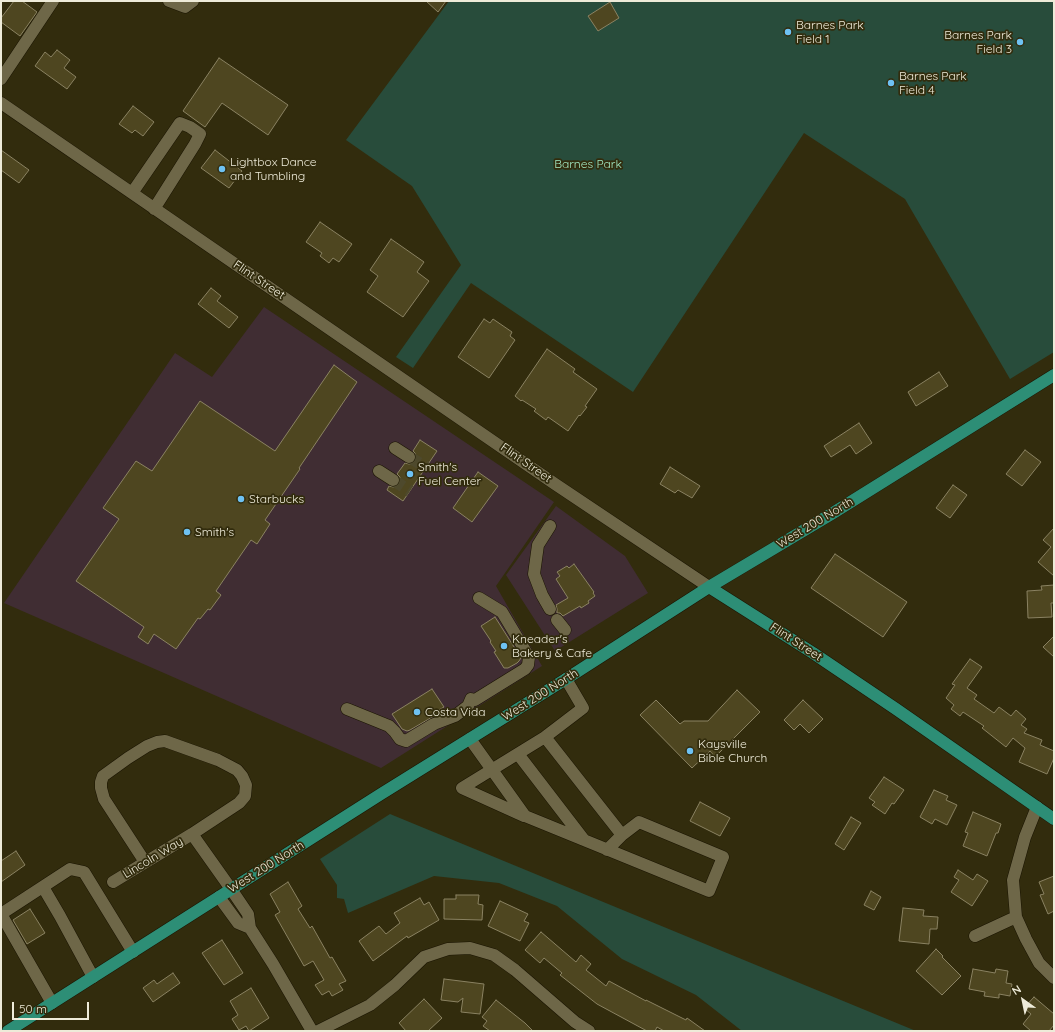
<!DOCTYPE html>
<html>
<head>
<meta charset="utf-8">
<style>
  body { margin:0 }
  #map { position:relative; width:1055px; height:1032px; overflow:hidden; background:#322c0d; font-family:Quicksand,sans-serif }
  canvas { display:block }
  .frame { position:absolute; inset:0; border:2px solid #eeebd9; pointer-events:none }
  .north { position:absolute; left:1003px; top:980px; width:40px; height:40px; -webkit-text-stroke:3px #322c0d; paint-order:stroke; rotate:327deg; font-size:11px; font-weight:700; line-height:16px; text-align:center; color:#eeebd9 }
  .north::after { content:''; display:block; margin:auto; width:14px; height:18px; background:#eeebd9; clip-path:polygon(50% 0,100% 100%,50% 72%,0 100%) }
  .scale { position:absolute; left:12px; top:1002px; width:77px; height:18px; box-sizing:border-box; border:2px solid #eeebd9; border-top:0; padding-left:5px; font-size:12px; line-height:14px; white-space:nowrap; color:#eeebd9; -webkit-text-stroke:3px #322c0d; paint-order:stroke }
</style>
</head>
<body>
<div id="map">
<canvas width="1055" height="1032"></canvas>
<div class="frame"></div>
<div class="north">N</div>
<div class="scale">50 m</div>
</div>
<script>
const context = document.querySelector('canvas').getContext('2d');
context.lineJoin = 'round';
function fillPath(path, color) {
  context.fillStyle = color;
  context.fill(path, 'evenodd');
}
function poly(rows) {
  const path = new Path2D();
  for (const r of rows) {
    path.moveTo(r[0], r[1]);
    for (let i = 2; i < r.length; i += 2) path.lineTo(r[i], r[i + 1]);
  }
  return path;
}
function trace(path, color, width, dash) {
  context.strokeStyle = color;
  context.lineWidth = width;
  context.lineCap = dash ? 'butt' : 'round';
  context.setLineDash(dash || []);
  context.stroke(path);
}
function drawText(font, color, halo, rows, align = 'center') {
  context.font = font + ' Quicksand,sans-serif';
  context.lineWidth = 3.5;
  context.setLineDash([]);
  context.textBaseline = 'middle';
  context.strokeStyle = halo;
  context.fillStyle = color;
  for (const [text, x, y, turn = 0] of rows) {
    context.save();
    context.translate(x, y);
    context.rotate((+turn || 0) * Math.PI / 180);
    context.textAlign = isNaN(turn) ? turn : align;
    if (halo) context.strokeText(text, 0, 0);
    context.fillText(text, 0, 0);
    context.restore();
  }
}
fillPath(poly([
  [264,307,554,502,496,586,542,666,381,768,4,603,175,353,212,377],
  [556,506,625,556,648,593,555,651,506,575]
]), '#402d33');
fillPath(poly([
  [449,1,1054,1,1054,352,1010,379,905,199,804,133,633,392,471,283,413,368,396,357,461,265,412,186,346,140],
  [390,814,916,1031,742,1031,696,995,622,959,557,906,499,883,434,876,348,913,344,899,337,898,337,885,320,859]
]), '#284c3b');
const building = poly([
  [14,1,22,1,37,12,20,36,1,22,1,18,14,1],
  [426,1,446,1,438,12,426,1],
  [610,2,619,18,598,31,588,16,610,2],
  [57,50,70,60,64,68,76,77,67,89,35,66,45,52,51,57,57,50],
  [219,58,288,105,268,135,222,103,205,127,183,111,219,58],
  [133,106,154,122,143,136,135,130,132,133,119,124,133,106],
  [1,150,29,170,19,183,1,170,1,150],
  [215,150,242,171,229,188,201,168,215,150],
  [320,222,352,244,339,262,333,258,329,263,320,256,322,253,306,242,320,222],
  [391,239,424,262,417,272,429,281,403,317,367,292,378,276,370,270,391,239],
  [211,288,221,296,217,301,238,317,229,328,198,304,211,288],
  [484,319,490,323,493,319,512,332,510,336,515,340,489,378,458,357,484,319],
  [547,349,575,369,573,372,597,389,585,406,587,407,580,416,579,415,568,431,548,417,546,420,534,411,536,409,522,400,521,401,515,396,547,349],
  [334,365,357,382,299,468,300,469,265,520,270,524,257,544,251,540,216,591,221,595,210,610,208,609,200,619,198,618,176,649,154,634,148,644,138,637,144,627,76,581,119,519,103,508,136,461,152,471,200,401,275,451,334,365],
  [939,372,948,386,916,406,908,392,939,372],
  [859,423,872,443,856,454,850,445,831,457,824,446,859,423],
  [420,440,437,451,403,501,387,490,389,486,393,487,396,487,399,484,400,480,400,477,397,474,405,463,409,464,412,464,415,461,416,457,415,453,413,451,420,440],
  [1025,450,1041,462,1022,486,1006,474,1025,450],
  [670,467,700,486,692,498,678,490,675,493,660,484,670,467],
  [478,472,498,486,472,522,453,508,478,472],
  [953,485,967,495,950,518,936,508,953,485],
  [1054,528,1054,576,1038,562,1051,547,1043,540,1054,528],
  [835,554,907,602,883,637,811,588,835,554],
  [574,564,594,592,593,593,595,596,588,601,589,603,581,608,580,606,563,616,560,613,557,613,557,609,556,605,568,598,556,579,560,576,557,572,567,566,569,568,574,564],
  [1054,585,1054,603,1051,603,1052,617,1028,618,1027,591,1042,590,1041,586,1054,585],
  [495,617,521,658,519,661,517,663,508,668,504,668,494,652,496,651,490,642,491,641,481,626,495,617],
  [1054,636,1054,657,1043,647,1054,636],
  [970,659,982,667,967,688,977,695,974,699,994,713,999,707,1011,716,1016,710,1026,719,1021,725,1027,729,1024,733,1042,740,1040,745,1054,751,1054,758,1047,774,1019,762,1025,748,1013,738,1006,747,982,728,984,726,963,712,960,716,951,709,954,705,946,698,955,685,952,684,970,659],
  [432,689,444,707,437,711,439,713,410,730,407,731,402,729,392,714,432,689],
  [737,690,760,712,715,757,710,751,692,768,640,715,656,700,680,724,684,721,708,721,737,690],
  [803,700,823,719,809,733,800,724,794,730,784,720,803,700],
  [884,777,904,790,894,804,892,803,885,814,872,805,875,802,869,798,884,777],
  [934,790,948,796,946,800,957,805,947,825,935,819,932,824,920,817,934,790],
  [700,802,730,818,720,836,690,821,700,802],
  [973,812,1001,824,998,833,996,833,987,856,963,846,968,833,965,832,973,812],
  [851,817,861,823,844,850,835,844,851,817],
  [16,851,25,865,1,882,1,861,16,851],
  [958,870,973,880,977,874,988,881,972,906,951,892,959,880,954,877,958,870],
  [1054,876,1054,911,1048,914,1040,895,1044,894,1039,882,1054,876],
  [288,882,302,906,298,909,310,928,312,926,330,958,332,957,346,981,339,984,343,990,332,996,329,991,322,995,315,985,324,980,313,961,304,966,275,915,280,912,270,894,288,882],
  [871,891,881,897,874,910,864,905,871,891],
  [456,895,479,895,478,904,483,905,482,920,444,919,444,899,456,899,456,895],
  [420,898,424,905,429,902,439,920,408,938,407,936,373,961,359,941,379,926,386,934,400,923,394,913,420,898],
  [500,901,528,914,524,921,529,923,520,941,488,926,500,901],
  [903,908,924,910,923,916,938,917,937,929,930,929,929,944,899,941,903,908],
  [30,909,45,933,27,944,13,920,30,909],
  [541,932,576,962,581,955,591,964,586,970,606,986,609,981,646,1001,646,1000,686,1020,687,1018,705,1031,664,1031,657,1027,655,1031,647,1031,597,1004,560,975,562,973,544,958,540,963,525,950,541,932],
  [222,940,243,973,224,985,202,953,222,940],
  [936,949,943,956,942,957,961,976,942,995,916,971,936,949],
  [973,969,995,973,996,969,1008,971,1006,983,1012,984,1010,996,999,994,999,998,984,996,985,992,969,989,973,969],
  [173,973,180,983,153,1002,143,988,154,980,157,984,173,973],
  [444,979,484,984,480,1014,461,1012,463,998,458,1002,441,1000,444,979],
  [251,988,269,1018,249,1031,246,1026,239,1030,232,1019,238,1015,230,1001,251,988],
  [1034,997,1054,1014,1054,1025,1049,1031,1031,1031,1023,1024,1031,1014,1024,1008,1034,997],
  [424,999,442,1018,428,1031,406,1031,399,1023,424,999],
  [496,1000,525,1023,533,1031,490,1031,483,1026,487,1021,482,1017,496,1000]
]);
fillPath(building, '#4e4620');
trace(building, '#8a8262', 1);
trace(poly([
  [409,457,426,467],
  [393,480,410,491]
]), '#4e492c', 12, [12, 6]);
const minor = poly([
  [169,1,185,7,193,1],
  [1,79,53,1],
  [1,103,555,484,709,587],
  [132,193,180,123,190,127,200,134,195,144,154,209],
  [395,448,409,457],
  [379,471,393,480],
  [550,526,538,545,534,574,542,595,550,609],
  [557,620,565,630],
  [566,679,583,708,545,737,622,835],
  [347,709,389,726,395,732,400,739,406,741,434,724,455,716,468,706,471,699,475,700,525,669,528,665,529,657,502,612,479,598],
  [470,739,525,816,709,891,723,857,639,822,622,835,607,850],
  [518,754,584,840],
  [1037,807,1025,837,1013,880,1016,917,1026,939,1039,963,1054,978],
  [524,816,462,788,545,737],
  [192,834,231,889,248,914,250,928,273,964,312,1031],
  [113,882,192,834,239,803,245,796,246,785,242,776,237,770,218,760,165,741,157,742,147,746,128,758,103,776,101,782,101,788,104,799,145,862],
  [43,887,60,916,93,977],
  [219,897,238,923,250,928],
  [1,914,70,869,84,872,133,952],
  [1,914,52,1003],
  [975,936,1016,917],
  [318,1031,370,1005,395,985,424,957,448,949,470,948,494,955,515,970,575,1022,589,1031]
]);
const major = poly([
  [709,587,813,653,896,709,1054,819],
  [8,1031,381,794,566,679,709,587,833,513,1054,375]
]);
trace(minor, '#1a1400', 13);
trace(major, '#1a1400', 13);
trace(minor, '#6e6748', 12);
trace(major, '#2d8e76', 12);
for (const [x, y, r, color] of [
  [788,32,4,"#6ec2f3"],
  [1020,42,4,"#6ec2f3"],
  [891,83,4,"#6ec2f3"],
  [222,169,4,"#6ec2f3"],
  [410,474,4,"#6ec2f3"],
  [241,499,4,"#6ec2f3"],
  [187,532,4,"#6ec2f3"],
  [504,646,4,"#6ec2f3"],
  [417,712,4,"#6ec2f3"],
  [690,751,4,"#6ec2f3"]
]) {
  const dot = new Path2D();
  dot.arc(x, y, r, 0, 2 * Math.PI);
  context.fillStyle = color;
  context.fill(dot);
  trace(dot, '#322c0d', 1.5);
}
drawText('12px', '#eeebd9', '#322c0d', [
  ["Barnes Park",796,25],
  ["Field 1",796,39],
  ["Barnes Park",1012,35,"right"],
  ["Field 3",1012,49,"right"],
  ["Barnes Park",899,76],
  ["Field 4",899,90],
  ["Lightbox Dance",230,162],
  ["and Tumbling",230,176],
  ["Smith's",418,467],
  ["Fuel Center",418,481],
  ["Starbucks",249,499],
  ["Smith's",195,532],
  ["Kneader's",512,639],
  ["Bakery & Cafe",512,653],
  ["Costa Vida",425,712],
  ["Kaysville",698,744],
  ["Bible Church",698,758]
], 'left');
drawText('12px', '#a0e8c4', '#322c0d', [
  ["Barnes Park",588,164]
]);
drawText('12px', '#eeebd9', '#322c0d', [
  ["Flint Street",259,280,34],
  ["Flint Street",526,463,35],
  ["West 200 North",815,523,-31],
  ["Flint Street",796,642,33],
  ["West 200 North",540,695,-32],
  ["Lincoln Way",153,858,-31],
  ["West 200 North",266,867,-32]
]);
</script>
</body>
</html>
